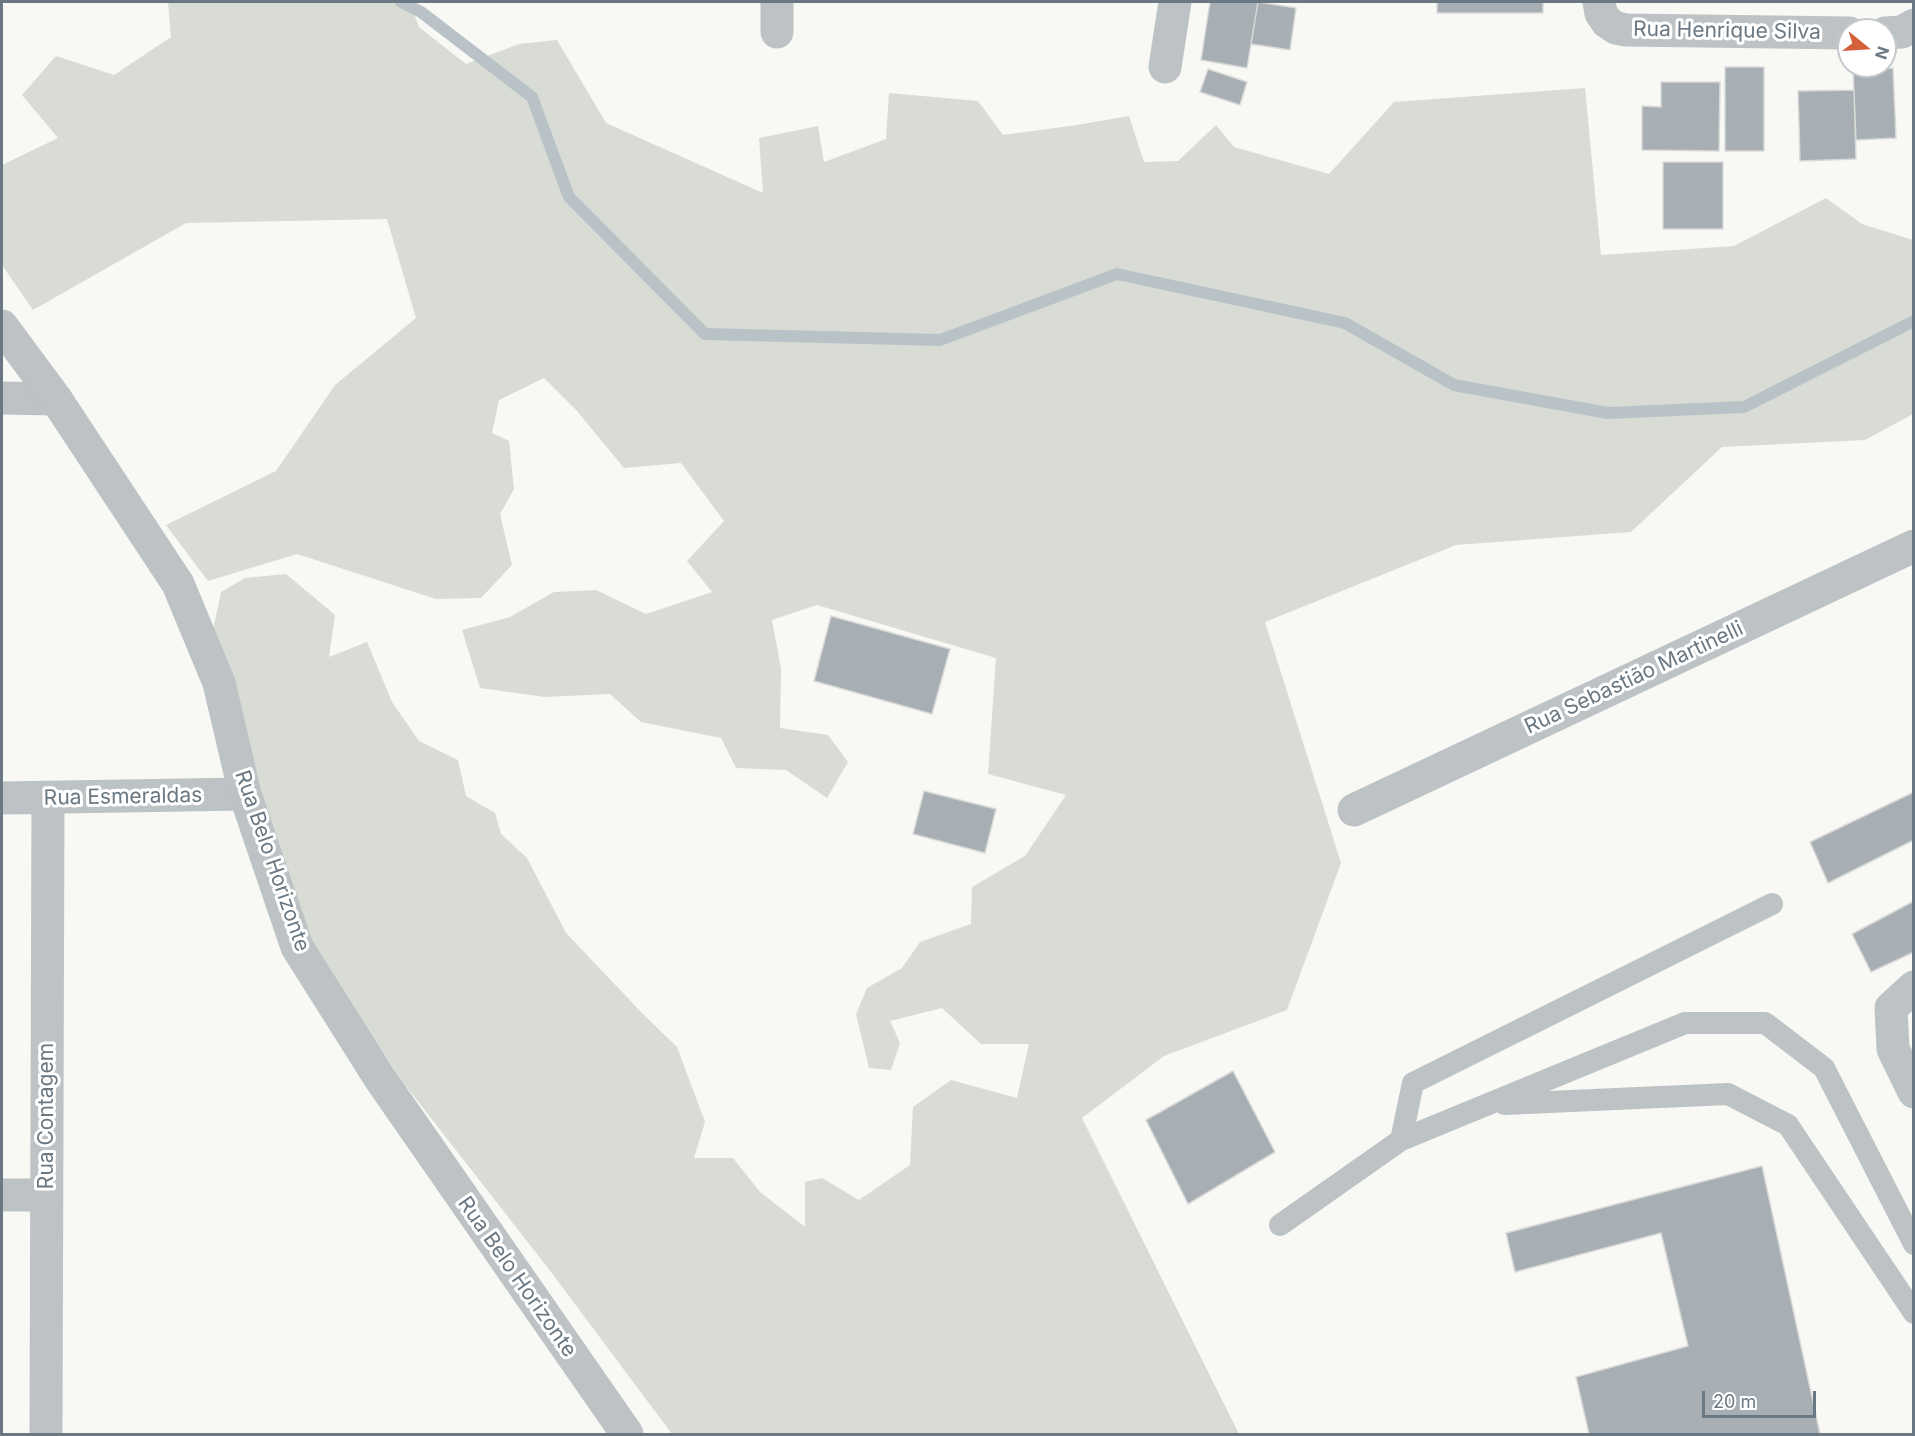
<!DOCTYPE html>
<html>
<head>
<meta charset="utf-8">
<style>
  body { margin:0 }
  #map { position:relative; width:1915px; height:1436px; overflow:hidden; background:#f8f8f5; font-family:Inter,sans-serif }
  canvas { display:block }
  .frame { position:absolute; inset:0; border:3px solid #6a7883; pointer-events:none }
  .north { position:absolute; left:1837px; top:18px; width:60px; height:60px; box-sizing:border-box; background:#fff; border:2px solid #c3c9cd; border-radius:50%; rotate:108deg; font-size:16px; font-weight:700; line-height:24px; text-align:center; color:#6a7883 }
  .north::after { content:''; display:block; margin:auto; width:21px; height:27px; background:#d3603a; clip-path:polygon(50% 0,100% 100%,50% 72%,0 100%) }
  .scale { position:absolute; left:1702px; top:1391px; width:114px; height:27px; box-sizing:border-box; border:3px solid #6a7883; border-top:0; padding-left:8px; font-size:18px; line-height:21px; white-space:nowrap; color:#6a7883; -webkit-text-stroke:4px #fff; paint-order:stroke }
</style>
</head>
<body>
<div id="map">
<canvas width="1915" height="1436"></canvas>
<div class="frame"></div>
<div class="north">N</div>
<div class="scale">20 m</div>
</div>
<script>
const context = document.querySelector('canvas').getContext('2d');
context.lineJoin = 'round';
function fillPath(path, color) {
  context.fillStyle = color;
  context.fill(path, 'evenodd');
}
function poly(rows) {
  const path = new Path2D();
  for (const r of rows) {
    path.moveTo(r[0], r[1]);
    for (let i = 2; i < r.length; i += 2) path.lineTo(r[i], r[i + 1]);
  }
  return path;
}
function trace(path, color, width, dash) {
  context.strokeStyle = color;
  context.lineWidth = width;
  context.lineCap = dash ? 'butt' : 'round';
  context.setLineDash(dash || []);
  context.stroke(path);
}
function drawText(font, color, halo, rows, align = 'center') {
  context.font = font + ' Inter,sans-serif';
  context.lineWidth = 6;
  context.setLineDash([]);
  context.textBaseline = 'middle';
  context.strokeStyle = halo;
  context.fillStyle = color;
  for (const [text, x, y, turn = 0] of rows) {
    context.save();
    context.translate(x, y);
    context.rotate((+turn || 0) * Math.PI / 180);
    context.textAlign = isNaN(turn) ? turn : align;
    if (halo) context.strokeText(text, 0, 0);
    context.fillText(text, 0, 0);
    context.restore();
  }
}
fillPath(poly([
  [168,2,410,2,419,27,466,64,519,44,557,40,606,123,763,193,759,138,818,126,824,162,886,139,889,93,978,101,1003,135,1077,125,1129,116,1144,162,1178,161,1216,125,1234,147,1329,174,1394,102,1585,88,1601,255,1734,246,1826,198,1862,224,1913,240,1913,414,1865,440,1722,447,1631,532,1456,545,1265,622,1341,863,1287,1010,1164,1056,1082,1118,1239,1434,672,1434,551,1272,402,1081,312,946,262,793,231,679,213,630,221,592,245,578,286,574,335,615,329,657,367,642,392,702,419,741,458,760,466,796,495,813,501,834,527,858,566,933,642,1013,677,1047,705,1122,694,1158,733,1158,760,1192,805,1227,805,1182,822,1178,859,1200,910,1165,913,1107,951,1080,1017,1098,1029,1044,981,1044,942,1008,890,1021,900,1043,891,1070,869,1068,856,1014,867,988,902,968,920,942,971,924,972,887,1025,856,1066,795,988,774,996,658,817,605,772,620,781,669,780,728,828,735,848,762,827,798,786,770,736,768,721,738,641,722,610,694,545,697,480,688,462,630,510,617,554,592,596,590,646,614,712,592,687,561,724,521,681,463,624,468,577,411,544,378,499,400,492,433,509,441,514,489,500,514,512,565,481,598,436,599,297,554,208,581,166,525,276,471,335,385,416,318,387,219,186,223,33,310,2,265,2,165,58,138,22,95,56,56,114,75,171,37]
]), '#d8dcd5');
trace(poly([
  [401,2,421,12,532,97,569,197,705,334,940,340,1117,274,1345,323,1454,385,1608,413,1744,407,1914,321]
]), '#b9c3c7', 12);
const building = poly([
  [1210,2,1258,2,1247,68,1201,60,1210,2],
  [1258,2,1296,8,1290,50,1251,44,1258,2],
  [1437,2,1543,2,1543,13,1437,13,1437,2],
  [1725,67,1764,67,1764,151,1725,151,1725,67],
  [1893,68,1896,138,1856,140,1853,69,1893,68],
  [1208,69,1247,82,1240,105,1200,92,1208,69],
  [1661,82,1720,82,1719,151,1642,150,1642,106,1661,107,1661,82],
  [1854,90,1856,159,1800,161,1798,91,1854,90],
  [1663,162,1723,162,1723,229,1663,229,1663,162],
  [831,616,950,649,932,714,814,681,831,616],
  [924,791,996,809,985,853,913,834,924,791],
  [1914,792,1914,840,1828,883,1810,842,1914,792],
  [1914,901,1914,952,1871,972,1852,934,1914,901],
  [1233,1071,1275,1152,1188,1204,1146,1120,1233,1071],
  [1762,1166,1820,1434,1589,1434,1576,1377,1688,1346,1661,1233,1515,1272,1506,1233,1762,1166]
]);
fillPath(building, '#a7afb4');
trace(building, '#d9d9d8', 1.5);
trace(poly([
  [1504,1104,1728,1094,1788,1125,1914,1313],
  [1401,1140,1413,1083,1772,904],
  [1280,1225,1401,1140,1685,1023,1765,1023,1824,1068,1914,1244]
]), '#bdc2c5', 22);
trace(poly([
  [777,2,777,32],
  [1599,2,1601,13,1607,22,1616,28,1626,30,1849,33],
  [1885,33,1902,32,1914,25],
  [1165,67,1175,2],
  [2,398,56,399],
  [2,798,245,794],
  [1354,810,1914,546],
  [1914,987,1891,1008,1893,1049,1914,1092],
  [2,1195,47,1195],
  [46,1434,48,798]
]), '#bdc2c5', 33);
trace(poly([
  [2,326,56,399,178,584,219,683,245,794,297,947,379,1077,627,1434]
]), '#bdc2c5', 33);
drawText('21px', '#6a7883', '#fff', [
  ["Rua Henrique Silva",1727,31,1],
  ["Rua Sebastião Martinelli",1634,678,-25],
  ["Rua Esmeraldas",123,797,-1],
  ["Rua Belo Horizonte",272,861,71],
  ["Rua Contagem",47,1116,-90],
  ["Rua Belo Horizonte",517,1277,55]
]);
</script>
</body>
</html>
